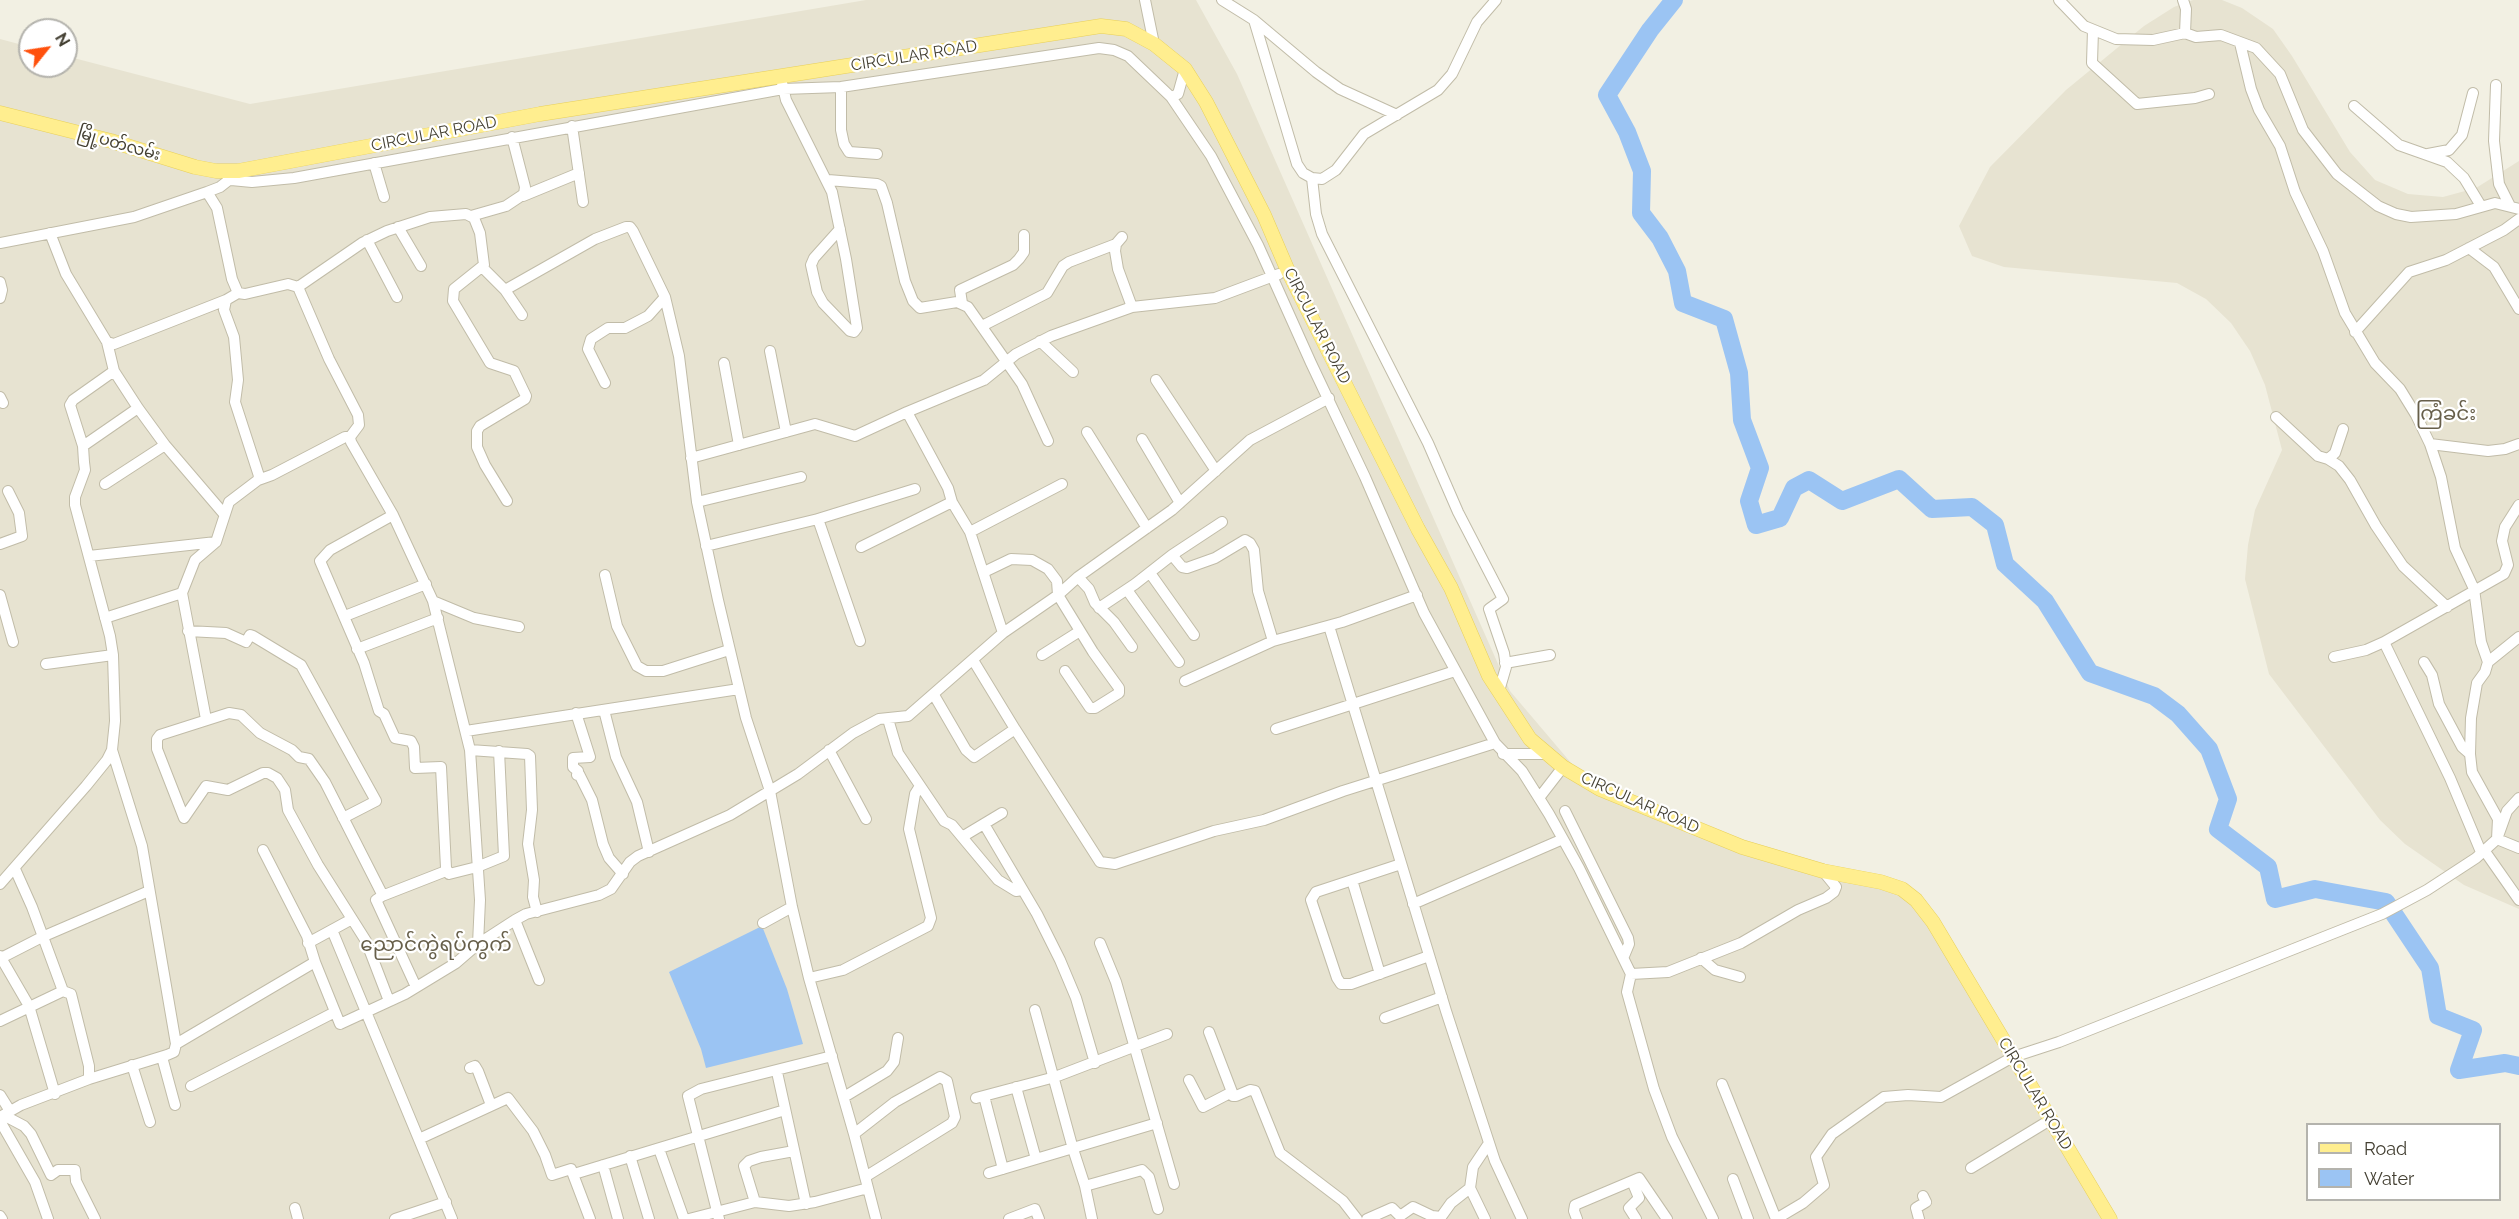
<!DOCTYPE html>
<html>
<head>
<meta charset="utf-8">
<style>
  body { margin:0 }
  #map { position:relative; width:2519px; height:1219px; overflow:hidden; background:#f2f0e3; font-family:Raleway,sans-serif }
  canvas { display:block }
  .legend { position:absolute; left:2306px; top:1123px; width:195px; height:78px; box-sizing:border-box; background:#fff; border:2px solid #b4b3ad; margin:0; padding:8px 10px; list-style:none; font-size:18px; color:#444033 }
  .legend li { display:flex; align-items:center; gap:12px; height:30px }
  .legend b { width:30px; border:2px solid #b4b3ad }
  .north { position:absolute; left:18px; top:18px; width:60px; height:60px; box-sizing:border-box; background:#fff; border:2px solid #b4b3ad; border-radius:50%; rotate:60deg; font-size:16px; font-weight:700; line-height:24px; text-align:center; color:#444033 }
  .north::after { content:''; display:block; margin:auto; width:21px; height:27px; background:#ff510d; clip-path:polygon(50% 0,100% 100%,50% 72%,0 100%) }
</style>
</head>
<body>
<div id="map">
<canvas width="2519" height="1219"></canvas>
<ul class="legend">
<li><b style="height:8px;background:#ffee8f"></b>Road</li>
<li><b style="height:16px;background:#9bc4f3"></b>Water</li>
</ul>
<div class="north">N</div>
</div>
<script>
const context = document.querySelector('canvas').getContext('2d');
context.lineJoin = 'round';
function fillPath(path, color) {
  context.fillStyle = color;
  context.fill(path, 'evenodd');
}
function poly(rows) {
  const path = new Path2D();
  for (const r of rows) {
    path.moveTo(r[0], r[1]);
    for (let i = 2; i < r.length; i += 2) path.lineTo(r[i], r[i + 1]);
  }
  return path;
}
function trace(path, color, width, dash) {
  context.strokeStyle = color;
  context.lineWidth = width;
  context.lineCap = dash ? 'butt' : 'round';
  context.setLineDash(dash || []);
  context.stroke(path);
}
function drawText(font, color, halo, rows, align = 'center') {
  context.font = font + ' Raleway,"Noto Sans Myanmar",sans-serif';
  context.lineWidth = 4.5;
  context.setLineDash([]);
  context.textBaseline = 'middle';
  context.strokeStyle = halo;
  context.fillStyle = color;
  for (const [text, x, y, turn = 0] of rows) {
    context.save();
    context.translate(x, y);
    context.rotate((+turn || 0) * Math.PI / 180);
    context.textAlign = isNaN(turn) ? turn : align;
    if (halo) context.strokeText(text, 0, 0);
    context.fillText(text, 0, 0);
    context.restore();
  }
}
fillPath(poly([
  [866,0,1196,0,1237,74,1510,691,1600,797,1913,890,2109,1219,0,1219,0,39,30,47,30,66,66,66,66,56,250,104],
  [2193,0,2222,0,2242,8,2273,29,2292,56,2350,152,2375,180,2408,194,2443,197,2476,188,2519,161,2519,909,2464,885,2405,844,2380,820,2269,674,2245,579,2248,545,2255,510,2282,450,2265,385,2250,351,2231,323,2206,299,2177,283,2004,267,1972,256,1959,226,1990,167,2066,90,2144,26,2174,7]
]), '#e7e3d1');
fillPath(poly([
  [762,926,787,989,803,1044,706,1068,701,1049,669,972]
]), '#9bc4f3');
trace(poly([
  [1674,0,1650,30,1607,95,1627,132,1642,171,1641,213,1660,238,1677,271,1683,303,1724,319,1739,373,1742,420,1760,468,1749,501,1756,525,1780,518,1794,488,1809,480,1842,501,1899,479,1932,509,1972,507,1995,525,2005,564,2045,601,2090,673,2154,696,2178,714,2209,749,2228,799,2218,829,2268,867,2275,899,2315,889,2386,902,2430,968,2438,1016,2473,1030,2459,1070,2505,1063,2519,1066]
]), '#9bc4f3', 18);
const minor = poly([
  [1145,0,1154,44],
  [1222,0,1254,20,1316,72,1340,89,1397,115],
  [2059,0,2084,26,2116,39,2153,40,2185,33,2196,37,2221,35,2256,48,2280,74,2303,130,2337,174,2378,206,2396,214,2411,217,2456,214,2495,203,2519,209],
  [2183,0,2186,9,2185,33],
  [1254,20,1297,164,1303,173,1312,178,1322,179,1336,170,1364,134,1438,90,1452,74,1477,22,1496,0],
  [2093,30,2092,63,2137,104,2195,98,2209,94],
  [2240,43,2251,89,2259,110,2280,146,2295,192,2323,251,2345,313,2375,363,2400,389,2416,415,2430,444,2441,477,2455,548,2474,589,2481,642,2488,662,2485,672,2477,683,2471,718,2470,754,2472,772,2498,819,2497,839,2519,848],
  [782,83,786,100,832,192,846,259,857,328,854,332,850,331,823,303,817,292,811,265,814,258,840,229],
  [2496,85,2494,141,2499,184,2510,206],
  [841,87,841,130,844,144,849,152,877,154],
  [1171,97,1211,156,1258,245,1311,363,1365,477,1424,613,1495,743,1522,771,1549,814,1579,868,1631,974,1668,972,1741,943,1798,910,1826,898,1834,892,1836,887,1823,871],
  [2354,106,2399,145,2447,162,2464,178,2481,206],
  [572,126,583,202],
  [2428,154,2449,150,2462,135,2473,93],
  [374,163,384,197],
  [1312,178,1316,214,1322,234,1428,443,1458,512,1503,599,1489,609,1504,653,1506,667,1499,691],
  [231,180,252,182,294,178,783,89,841,87,1099,48,1114,50,1128,56,1171,97,1178,94,1185,69],
  [828,180,877,184,881,186,887,203,905,281,913,301,920,308,957,302,968,307,1022,384,1048,441],
  [207,192,217,208,232,279,238,293,245,294,288,284,298,287,329,359,358,415,359,425,350,437,351,442,393,515,433,601,470,750,480,900,478,944],
  [523,196,579,173],
  [471,216,506,206,524,194,525,187,512,137],
  [398,227,421,266],
  [50,233,66,274,107,342,114,344,226,300],
  [1122,237,1116,244,1115,251,1118,269,1132,307],
  [367,240,397,297],
  [0,243,134,217,207,192,220,187,234,176],
  [2469,248,2494,267,2519,309],
  [482,267,505,290,522,315],
  [0,282,2,290,0,298],
  [298,287,362,243,387,231,430,217,466,214,474,218,480,233,484,265,454,289,453,301,490,363,514,371,526,396,525,399,480,426,477,431,477,447,485,465,507,501],
  [505,290,595,239,626,227,630,227,633,231,665,297,679,356,697,502,718,600,746,718,770,791,792,907,809,978,854,1134,876,1219],
  [962,303,960,290,1013,265,1019,259,1024,252,1024,235],
  [982,326,1047,293,1063,266,1069,262,1116,244],
  [2355,332,2409,272,2446,260,2504,230,2519,219],
  [1040,341,1073,372],
  [107,342,114,371,138,408,165,445,224,514],
  [770,351,786,432],
  [724,363,739,445],
  [1156,380,1216,471],
  [605,383,588,349,591,339,608,328,625,328,648,316,665,297],
  [0,397,3,403],
  [907,412,984,380,1016,354,1051,336,1132,307,1215,298,1279,274],
  [2276,417,2318,456,2328,459,2339,466,2350,480,2376,526,2403,566,2447,607],
  [1087,432,1147,528],
  [1142,439,1180,503],
  [2430,444,2488,451,2505,449,2519,444],
  [83,446,138,408],
  [691,458,815,424,855,436,907,412,948,488,952,502,970,532,1003,633],
  [2328,459,2335,453,2343,429],
  [258,480,272,475,345,437,350,437],
  [105,484,165,445],
  [697,502,801,477],
  [393,515,330,550,320,561,364,663,379,711,384,714,395,738,411,741,414,747,415,768,441,767,446,868,449,874,477,867,504,856,499,751],
  [818,519,860,641],
  [970,532,1062,484],
  [0,544,22,536,19,513,8,491],
  [706,546,818,519,915,489],
  [861,547,952,502],
  [1172,555,1222,522],
  [89,556,216,542],
  [984,572,1011,559,1032,560,1048,569,1057,581,1058,595,1093,652,1119,688,1119,693,1095,708,1090,708,1065,671],
  [1150,573,1194,635],
  [605,575,617,626,637,666,646,671,663,671,729,650],
  [1078,577,1172,510,1250,440,1329,398],
  [1127,590,1179,662],
  [0,595,13,642],
  [433,601,474,618,519,627],
  [1099,608,1135,584,1172,555,1182,567,1187,568,1215,558,1245,540,1250,543,1254,550,1258,591,1273,641],
  [345,616,426,584],
  [105,618,182,593],
  [1329,626,1446,1011,1495,1161,1522,1219],
  [188,631,226,633,246,642,250,635,253,636,301,665,376,801,343,818],
  [2384,642,2450,778,2481,852],
  [357,649,438,618],
  [1042,655,1080,631],
  [2334,657,2366,650,2384,642,2504,574,2508,565,2502,541,2505,527,2519,505],
  [2424,662,2432,675,2439,704,2462,747,2470,754],
  [2488,662,2519,637],
  [1505,663,1550,655],
  [46,664,113,655],
  [1185,681,1273,641,1342,622,1417,595],
  [934,695,966,750,974,757,1015,729,973,660],
  [604,710,616,757,637,802,649,852],
  [576,713,590,757,573,758,573,767,578,771,577,775,579,774,592,800,603,844,609,858,623,874],
  [206,719,182,593,195,560,216,542,229,502,258,480,259,476,235,402,238,380,234,337,224,310,226,300,238,293],
  [888,719,898,753,944,821,952,825,998,880,1016,891,1022,890],
  [1015,729,1100,862,1115,864,1214,831,1264,820,1343,791,1495,743],
  [1276,729,1455,671],
  [466,731,739,689],
  [470,750,527,754,530,756,532,810,528,844,534,880,533,897,537,912],
  [829,750,866,819],
  [1503,754,1547,754],
  [1539,798,1563,767],
  [1565,811,1628,938,1629,944,1624,956],
  [984,824,1037,914,1060,960,1076,998,1095,1063],
  [962,837,1002,813],
  [2484,850,2519,900],
  [1401,864,1316,892,1311,900,1337,978,1341,984,1351,984,1429,956],
  [1352,880,1380,974],
  [0,884,86,786,107,760,112,750,115,721,113,655,110,636,75,505,75,497,85,470,84,462,83,446,70,405,73,400,114,371],
  [382,896,446,871],
  [1413,904,1563,839],
  [515,920,539,980],
  [763,923,792,907],
  [332,930,452,1219],
  [308,943,352,919],
  [1100,943,1116,982,1174,1184],
  [0,956,29,1006,55,1094],
  [1,958,42,937,149,891],
  [1701,958,1715,970,1740,977],
  [315,962,340,1024,405,994,456,963,478,944,515,920,526,914,599,895,611,889,630,862,638,856,730,815,798,774,853,733,879,719,908,716,1003,633,1058,595,1078,577,1089,589,1095,603,1114,622,1132,647],
  [1631,974,1627,992,1654,1089,1672,1137,1713,1219],
  [809,978,843,970,928,926,931,918,909,829,915,794,920,786],
  [389,1001,366,941,318,865,288,810,285,790,277,778,268,773,263,773,228,790,206,786,184,818,157,749,157,739,160,735,229,713,241,715,260,733,292,750,299,757,309,759,325,782,381,892,382,896,376,900,416,987],
  [1035,1010,1073,1149,1085,1186,1092,1219],
  [1385,1018,1442,997],
  [0,1021,63,991,32,907,15,869],
  [1209,1032,1232,1092],
  [176,1044,315,962,307,936,263,850],
  [162,1057,175,1105],
  [132,1065,150,1122],
  [470,1068,475,1066,478,1071,491,1105],
  [777,1072,806,1204],
  [89,1079,167,1055,174,1052,176,1044,142,846,112,750],
  [1189,1080,1203,1107,1232,1092,1233,1096,1236,1096,1250,1090,1255,1091,1280,1153,1343,1201,1357,1219],
  [1722,1084,1776,1219],
  [191,1086,335,1012],
  [1016,1087,1036,1159],
  [0,1095,10,1111],
  [984,1096,1003,1169],
  [844,1097,887,1071,894,1062,898,1038],
  [976,1098,1055,1077,1167,1034],
  [5,1116,24,1126,31,1134,51,1175,58,1170,75,1170,76,1181,95,1219],
  [0,1117,21,1105,89,1079,89,1066,71,994,63,991],
  [0,1121,35,1182,48,1219],
  [854,1134,895,1102,940,1077,947,1081,955,1117,952,1123,865,1177],
  [419,1139,508,1098,533,1131,545,1155,552,1175,571,1169,590,1219],
  [659,1149,684,1219],
  [630,1156,649,1219],
  [603,1165,618,1219],
  [1971,1168,2050,1120],
  [989,1173,1157,1123],
  [574,1174,785,1110],
  [1733,1179,1748,1219],
  [1632,1181,1639,1198,1629,1208,1636,1219],
  [1085,1186,1142,1170,1149,1177,1158,1209],
  [1470,1188,1485,1219],
  [755,1202,744,1166,749,1161,761,1157,794,1151],
  [295,1208,298,1219],
  [0,1216,2,1219],
  [395,1219,446,1202],
  [689,1219,755,1202,789,1206,815,1202,868,1188],
  [719,1219,688,1096,701,1089,832,1056],
  [1009,1219,1035,1209,1039,1219],
  [1367,1219,1392,1208,1400,1216,1413,1207,1432,1216,1441,1217,1451,1203,1470,1188,1473,1167,1489,1143],
  [1577,1219,1574,1211,1575,1205,1639,1178,1667,1219],
  [1776,1219,1803,1203,1824,1185,1816,1157,1832,1134,1884,1097,1908,1095,1941,1097,2013,1057,2059,1042,2382,914,2427,890,2476,858,2497,839,2507,811,2519,798],
  [1919,1219,1916,1208,1926,1202,1923,1196]
]);
const major = poly([
  [0,113,111,141,195,167,216,171,238,171,540,114,1101,26,1126,29,1154,44,1185,69,1206,102,1264,215,1288,271,1418,529,1451,588,1489,676,1530,739,1563,767,1600,789,1742,847,1823,871,1881,882,1902,889,1916,900,1933,922,2110,1219]
]);
trace(minor, '#c1bca8', 12);
trace(major, '#e8d05b', 15);
trace(minor, '#fff', 10);
trace(major, '#ffee8f', 14);
drawText('16px', '#444033', '#fff', [
  ["CIRCULAR ROAD",914,56,-9],
  ["CIRCULAR ROAD",434,134,-11],
  ["မြို့ပတ်လမ်း",119,144,16],
  ["CIRCULAR ROAD",1317,326,63],
  ["CIRCULAR ROAD",1640,803,24],
  ["CIRCULAR ROAD",2035,1094,59]
]);
drawText('20px', '#675f4a', '#fff', [
  ["ကြံခင်း",2446,414],
  ["ညောင်ကွဲရပ်ကွက်",436,945]
]);
</script>
</body>
</html>
